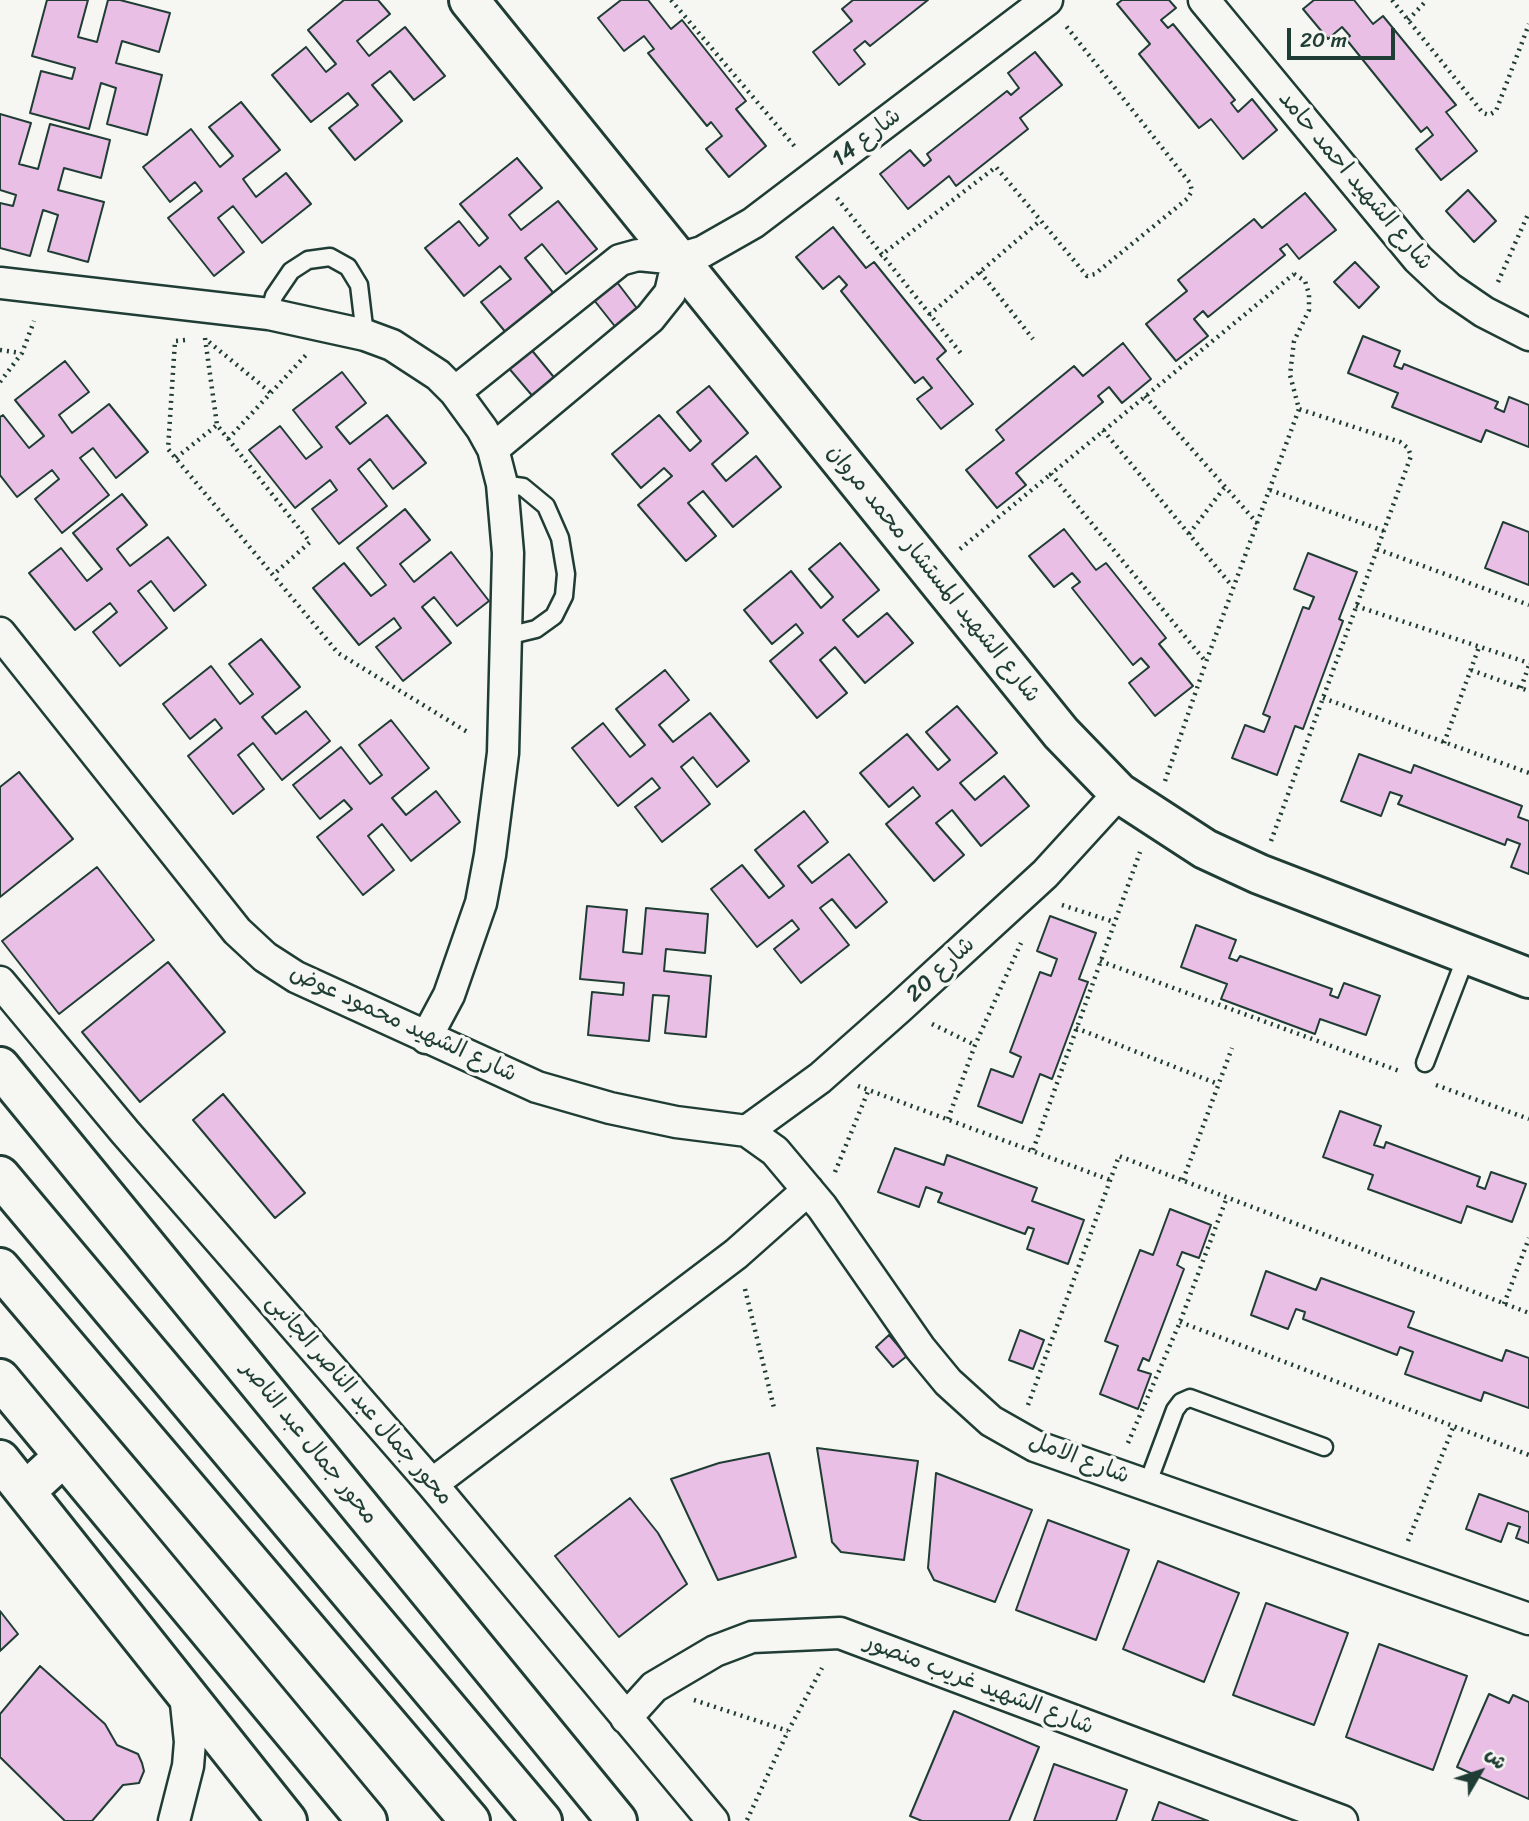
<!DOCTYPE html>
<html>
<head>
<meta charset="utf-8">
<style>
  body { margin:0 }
  #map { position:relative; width:1529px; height:1821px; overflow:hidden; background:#f6f6f2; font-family:Sriracha,"Playpen Sans Arabic",sans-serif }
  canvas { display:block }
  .north { position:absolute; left:1445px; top:1737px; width:70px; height:70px; -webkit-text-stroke:5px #f6f6f2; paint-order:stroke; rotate:51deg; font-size:19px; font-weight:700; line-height:28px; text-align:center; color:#1f3d34 }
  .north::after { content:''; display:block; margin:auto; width:24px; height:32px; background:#1f3d34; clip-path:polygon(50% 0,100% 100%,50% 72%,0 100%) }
  .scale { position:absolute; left:1287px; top:28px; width:108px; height:32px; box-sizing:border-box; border:4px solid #1f3d34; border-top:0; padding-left:9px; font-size:21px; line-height:24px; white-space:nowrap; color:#1f3d34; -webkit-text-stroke:5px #f6f6f2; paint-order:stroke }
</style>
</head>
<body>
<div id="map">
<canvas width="1529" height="1821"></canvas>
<div class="north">ش</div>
<div class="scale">20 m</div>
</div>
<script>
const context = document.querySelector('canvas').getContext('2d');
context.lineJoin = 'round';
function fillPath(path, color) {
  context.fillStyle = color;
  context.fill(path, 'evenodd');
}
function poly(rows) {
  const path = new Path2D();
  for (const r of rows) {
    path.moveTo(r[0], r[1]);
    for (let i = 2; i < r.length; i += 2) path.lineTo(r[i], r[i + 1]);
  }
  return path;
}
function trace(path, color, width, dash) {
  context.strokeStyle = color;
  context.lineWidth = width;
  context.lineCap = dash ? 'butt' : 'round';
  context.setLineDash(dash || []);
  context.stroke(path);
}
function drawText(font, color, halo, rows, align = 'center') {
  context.font = font + ' Sriracha,"Playpen Sans Arabic",sans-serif';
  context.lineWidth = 7;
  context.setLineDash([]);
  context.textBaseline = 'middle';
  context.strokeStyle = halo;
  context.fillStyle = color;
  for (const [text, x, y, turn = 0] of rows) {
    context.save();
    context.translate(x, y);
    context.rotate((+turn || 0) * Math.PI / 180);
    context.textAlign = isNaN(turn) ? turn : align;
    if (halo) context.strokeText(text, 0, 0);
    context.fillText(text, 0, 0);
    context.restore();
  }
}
const building = poly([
  [47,0,88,0,78,37,97,42,108,0,120,0,170,13,159,52,122,41,116,63,162,75,147,135,107,124,116,88,101,83,89,129,30,113,41,71,72,79,75,68,32,56,47,0],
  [344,0,378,0,390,14,357,41,369,56,405,27,445,76,414,100,390,71,372,85,402,121,355,160,329,128,358,105,348,93,311,122,272,75,306,47,326,72,336,64,308,30,344,0],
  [621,0,648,0,671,29,682,20,746,101,736,109,766,146,729,177,706,149,722,136,711,122,707,126,648,53,654,49,644,36,624,51,598,18,621,0],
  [853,0,928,0,870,46,865,41,854,50,865,64,839,85,813,52,852,21,842,9,853,0],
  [1122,0,1169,0,1176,8,1161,20,1168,28,1173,24,1235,100,1231,103,1238,112,1252,99,1277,130,1243,159,1211,119,1199,128,1139,54,1150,44,1117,4,1122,0],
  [1314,0,1354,0,1373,24,1383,16,1456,105,1446,112,1477,151,1441,180,1416,149,1433,135,1427,127,1421,132,1346,39,1350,36,1342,27,1328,39,1303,9,1314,0],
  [1035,52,1062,85,1020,118,1028,129,956,186,949,176,908,209,880,174,910,150,924,166,931,160,927,154,1007,91,1011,95,1019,88,1008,73,1035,52],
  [241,102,280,150,243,179,256,197,286,173,311,204,262,243,233,206,218,218,244,252,214,276,168,218,202,191,195,182,170,202,143,167,191,129,220,167,233,156,209,127,241,102],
  [0,114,31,123,19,164,38,169,50,124,110,140,101,178,64,168,58,190,104,202,88,262,48,251,58,215,43,210,30,256,0,248,0,203,13,206,16,195,0,190,0,114],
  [517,158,542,188,509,215,521,230,558,201,597,249,566,274,542,244,525,258,555,295,507,334,481,302,511,279,500,266,464,296,425,248,459,221,479,246,488,238,460,204,517,158],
  [1468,190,1496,221,1474,242,1446,211,1468,190],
  [1305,193,1336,230,1299,259,1287,244,1280,249,1285,255,1208,317,1203,311,1194,319,1208,336,1176,361,1146,324,1187,291,1178,280,1254,219,1262,228,1305,193],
  [833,227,866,268,874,262,946,351,937,359,973,404,941,429,917,399,932,388,923,377,915,383,841,291,847,285,839,276,823,289,796,257,833,227],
  [1355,262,1379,287,1359,308,1334,282,1355,262],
  [613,277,639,311,617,329,590,295,613,277],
  [1363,336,1400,351,1394,366,1402,369,1404,364,1498,402,1495,408,1504,412,1509,397,1529,405,1529,447,1486,430,1481,442,1392,407,1398,393,1348,373,1363,336],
  [1123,343,1151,379,1122,403,1109,387,1098,396,1103,402,1016,473,1026,485,997,508,966,470,1004,440,996,430,1074,366,1083,376,1123,343],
  [530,348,557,381,535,399,507,366,530,348],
  [65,361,89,392,59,415,72,433,109,404,148,452,116,478,93,448,80,458,109,495,62,533,35,499,59,479,52,470,17,497,0,475,0,417,3,415,29,448,44,436,15,400,65,361],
  [342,372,366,403,336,427,350,444,387,415,426,463,393,489,370,459,358,469,387,506,339,544,312,509,337,490,330,480,295,508,249,450,280,426,306,459,322,447,293,410,342,372],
  [709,386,748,433,712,464,726,481,756,456,781,487,733,527,703,491,688,503,716,536,686,561,638,505,672,476,664,468,641,488,612,454,659,415,690,451,701,441,677,412,709,386],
  [122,494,147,525,117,549,130,566,168,537,206,585,174,611,151,581,138,591,167,628,120,666,93,632,117,612,110,603,75,630,29,573,61,548,87,581,102,569,73,533,122,494],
  [405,509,430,540,400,564,414,582,451,552,489,601,457,626,434,597,422,607,451,643,403,681,376,647,401,628,394,618,359,645,313,588,344,563,371,596,386,585,357,548,405,509],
  [1503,522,1529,532,1529,585,1485,568,1503,522],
  [1064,529,1096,570,1106,563,1166,638,1159,644,1193,686,1155,716,1129,683,1149,667,1141,658,1133,665,1072,588,1080,582,1072,573,1054,587,1029,556,1064,529],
  [840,543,879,590,843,620,858,637,887,613,913,643,865,683,835,647,820,660,847,693,817,718,770,661,803,633,796,624,772,644,744,610,791,571,821,608,833,597,809,569,840,543],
  [1308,553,1357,572,1339,619,1343,621,1303,729,1295,726,1277,775,1232,758,1245,725,1264,732,1270,717,1263,714,1303,607,1309,609,1314,597,1294,589,1308,553],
  [261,639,300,687,262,717,276,734,306,711,330,741,282,780,253,743,238,755,264,789,233,814,188,756,222,728,215,719,190,739,163,704,211,666,240,704,253,694,229,664,261,639],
  [665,670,689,700,659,725,673,742,710,713,749,761,717,787,693,757,681,767,710,804,662,842,635,807,660,788,652,778,618,806,572,748,603,723,630,757,645,745,616,709,665,670],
  [957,706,997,753,960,783,975,800,1004,776,1029,806,981,846,952,810,936,823,964,855,934,881,886,824,920,796,913,787,889,807,860,773,907,734,938,770,950,760,926,732,957,706],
  [391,720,429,768,392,798,406,815,436,791,460,822,411,861,382,824,368,836,394,870,363,895,317,837,352,809,344,800,320,819,293,785,341,747,370,784,382,775,359,745,391,720],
  [1359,754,1411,773,1414,765,1522,806,1518,817,1529,821,1529,874,1511,867,1520,844,1507,839,1505,845,1398,804,1402,796,1390,792,1381,816,1341,801,1359,754],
  [19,772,73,839,0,897,0,787,19,772],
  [804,811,828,842,798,866,812,883,849,854,887,902,856,928,832,899,820,908,849,945,801,983,774,949,799,929,792,920,757,947,711,889,742,865,769,898,784,886,755,850,804,811],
  [97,867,154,940,59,1014,2,941,97,867],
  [587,906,627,910,623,952,642,954,646,908,708,914,705,953,666,949,664,971,711,976,706,1037,665,1033,669,996,653,995,649,1041,588,1035,592,992,623,995,624,983,580,979,587,906],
  [1050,916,1096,933,1079,979,1088,982,1052,1079,1040,1074,1022,1123,978,1106,991,1069,1013,1077,1021,1057,1010,1052,1040,972,1051,976,1057,959,1037,951,1050,916],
  [1196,925,1236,940,1229,958,1237,961,1240,956,1332,989,1330,995,1338,998,1344,983,1380,996,1366,1035,1320,1019,1315,1034,1221,999,1227,984,1181,967,1196,925],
  [168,962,225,1032,140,1102,82,1032,168,962],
  [223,1094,305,1193,275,1218,193,1120,223,1094],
  [1340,1111,1381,1126,1374,1145,1384,1148,1386,1142,1480,1177,1477,1186,1485,1189,1491,1172,1526,1184,1512,1222,1467,1206,1461,1223,1368,1189,1373,1175,1323,1157,1340,1111],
  [895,1148,944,1165,947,1155,1037,1188,1032,1201,1084,1220,1068,1264,1027,1249,1034,1229,1028,1227,1025,1234,938,1202,942,1193,926,1187,919,1207,878,1192,895,1148],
  [1170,1209,1211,1225,1199,1258,1182,1252,1177,1265,1184,1269,1149,1361,1143,1358,1138,1370,1151,1374,1138,1409,1100,1394,1118,1346,1105,1341,1140,1250,1153,1255,1170,1209],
  [1266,1271,1316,1290,1321,1278,1414,1312,1408,1327,1502,1361,1506,1350,1529,1358,1529,1408,1484,1392,1481,1401,1405,1374,1413,1352,1400,1347,1397,1355,1303,1319,1305,1312,1296,1309,1288,1329,1251,1315,1266,1271],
  [1020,1330,1044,1340,1033,1369,1009,1360,1020,1330],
  [889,1335,907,1356,893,1367,876,1347,889,1335],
  [817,1448,918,1461,904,1560,841,1552,832,1542,817,1448],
  [769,1453,796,1557,718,1580,671,1479,719,1463,769,1453],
  [936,1473,1032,1510,995,1602,934,1580,928,1568,936,1473],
  [1479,1494,1529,1512,1529,1543,1516,1538,1520,1527,1508,1523,1501,1542,1466,1529,1479,1494],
  [630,1498,658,1533,687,1584,619,1637,555,1556,630,1498],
  [1048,1520,1129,1550,1096,1640,1016,1610,1048,1520],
  [1158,1561,1239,1593,1204,1682,1123,1649,1158,1561],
  [1266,1603,1348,1633,1314,1725,1233,1695,1266,1603],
  [0,1611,18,1634,0,1651,0,1611],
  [1379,1644,1467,1676,1433,1770,1346,1737,1379,1644],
  [40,1666,105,1724,117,1745,138,1754,142,1763,144,1771,139,1783,123,1785,92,1821,65,1821,0,1757,0,1714,40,1666],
  [1489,1694,1509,1703,1513,1695,1529,1702,1529,1799,1457,1767,1489,1694],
  [954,1711,1039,1747,1009,1821,922,1821,910,1816,954,1711],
  [1054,1764,1127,1790,1116,1821,1034,1821,1054,1764],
  [1159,1802,1208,1821,1152,1821,1159,1802]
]);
fillPath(building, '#e9bfe5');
trace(building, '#1f3d34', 2);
const service = poly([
  [269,314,274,296,291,271,308,260,330,257,348,267,359,285,365,335],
  [502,484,523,487,546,506,560,538,566,574,564,596,554,616,536,629,507,636],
  [1425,1063,1467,954],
  [1147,1485,1175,1410,1181,1402,1190,1398,1324,1447]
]);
const minor = poly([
  [1204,0,1418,259,1449,288,1484,312,1529,335],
  [0,283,269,314,365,335,392,345,438,375,455,392,482,429,493,449,502,484,508,553,503,753,490,855,481,903,449,995,426,1038],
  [455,392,620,260,638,255,678,259,702,252,753,223,1047,0],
  [493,449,650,318,670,293,678,259],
  [0,633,237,931,265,957,296,977,537,1087,610,1108,676,1122,747,1131,775,1151,822,1207,920,1348,948,1382,991,1421,1035,1446,1529,1619],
  [0,982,125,1132,432,1484,713,1821],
  [747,1131,820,1078,899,1008,1045,874,1119,793],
  [432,1484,736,1254,808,1190],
  [626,1718,654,1687,715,1651,752,1637,840,1633,1342,1821],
  [174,1821,188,1766,190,1742,185,1694]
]);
const tertiary = poly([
  [469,0,1061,733,1119,793,1205,849,1259,874,1529,978],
  [0,1460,287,1821]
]);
const primary = poly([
  [0,1067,617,1821],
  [0,1176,542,1821],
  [0,1268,470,1821],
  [0,1379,367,1821],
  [26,1491,63,1457]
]);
trace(service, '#1f3d34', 21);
trace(minor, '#1f3d34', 35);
trace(tertiary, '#1f3d34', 44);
trace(primary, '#1f3d34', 44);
trace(poly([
  [671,0,796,148],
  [1392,0,1483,113,1489,115,1496,111,1529,24],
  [1408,20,1427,0],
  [837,198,963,356],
  [880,256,996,167,1087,276,1095,274,1187,199,1192,191,1190,183,1066,26],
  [980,272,1033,339],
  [1294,274,1305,281,1309,294,1309,310,1294,341,1290,375,1299,409,1206,662,1051,474,1294,274],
  [1498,282,1529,212],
  [929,315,1041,220],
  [205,338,217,425,310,542,273,575],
  [185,340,175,341,168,449,338,653,469,733],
  [209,342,271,393],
  [0,350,21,353],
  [0,382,22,353,34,321],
  [1145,396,1258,524],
  [1103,430,1232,586],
  [228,439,306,355],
  [176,458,217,425],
  [1270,490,1384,531],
  [1189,534,1224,488],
  [960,549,1051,474],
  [1377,549,1529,605],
  [1356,606,1529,663],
  [1471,670,1529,691],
  [1521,688,1529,665],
  [1323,698,1529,773],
  [1444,743,1479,647],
  [1165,781,1206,662],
  [1271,841,1411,456,1408,448,1400,442,1299,409],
  [1062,905,1114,922],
  [1100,961,1402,1072],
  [932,1024,975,1045],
  [1076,1028,1218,1084],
  [1436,1085,1529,1119],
  [858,1086,1110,1180],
  [948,1119,975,1045,1021,943],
  [1033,1150,1140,852],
  [835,1172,869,1089],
  [1183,1180,1232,1048],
  [745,1289,774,1408],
  [1504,1304,1529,1238],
  [1180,1322,1529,1455],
  [1028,1405,1119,1156,1529,1313],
  [1128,1443,1180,1322,1227,1197],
  [1408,1541,1454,1425],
  [694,1700,788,1731],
  [747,1820,788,1731,822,1668]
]), '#1f3d34', 4.5, [2, 5]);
trace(service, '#f6f6f2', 16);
trace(minor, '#f6f6f2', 30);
trace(tertiary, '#f6f6f2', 38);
trace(primary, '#f6f6f2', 38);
drawText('23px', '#1f3d34', '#f6f6f2', [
  ["شارع 14",867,138,-38],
  ["شارع الشهيد احمد حامد",1355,181,50],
  ["شارع الشهيد المستشار محمد مروان",933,574,51],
  ["شارع 20",941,970,-43],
  ["شارع الشهيد محمود عوض",403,1024,25],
  ["محور جمال عبد الناصر الجانبى",359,1400,49],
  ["محور جمال عبد الناصر",309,1443,51],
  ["شارع الامل",1079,1459,21],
  ["شارع الشهيد غريب منصور",979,1685,21]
]);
</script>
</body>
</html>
